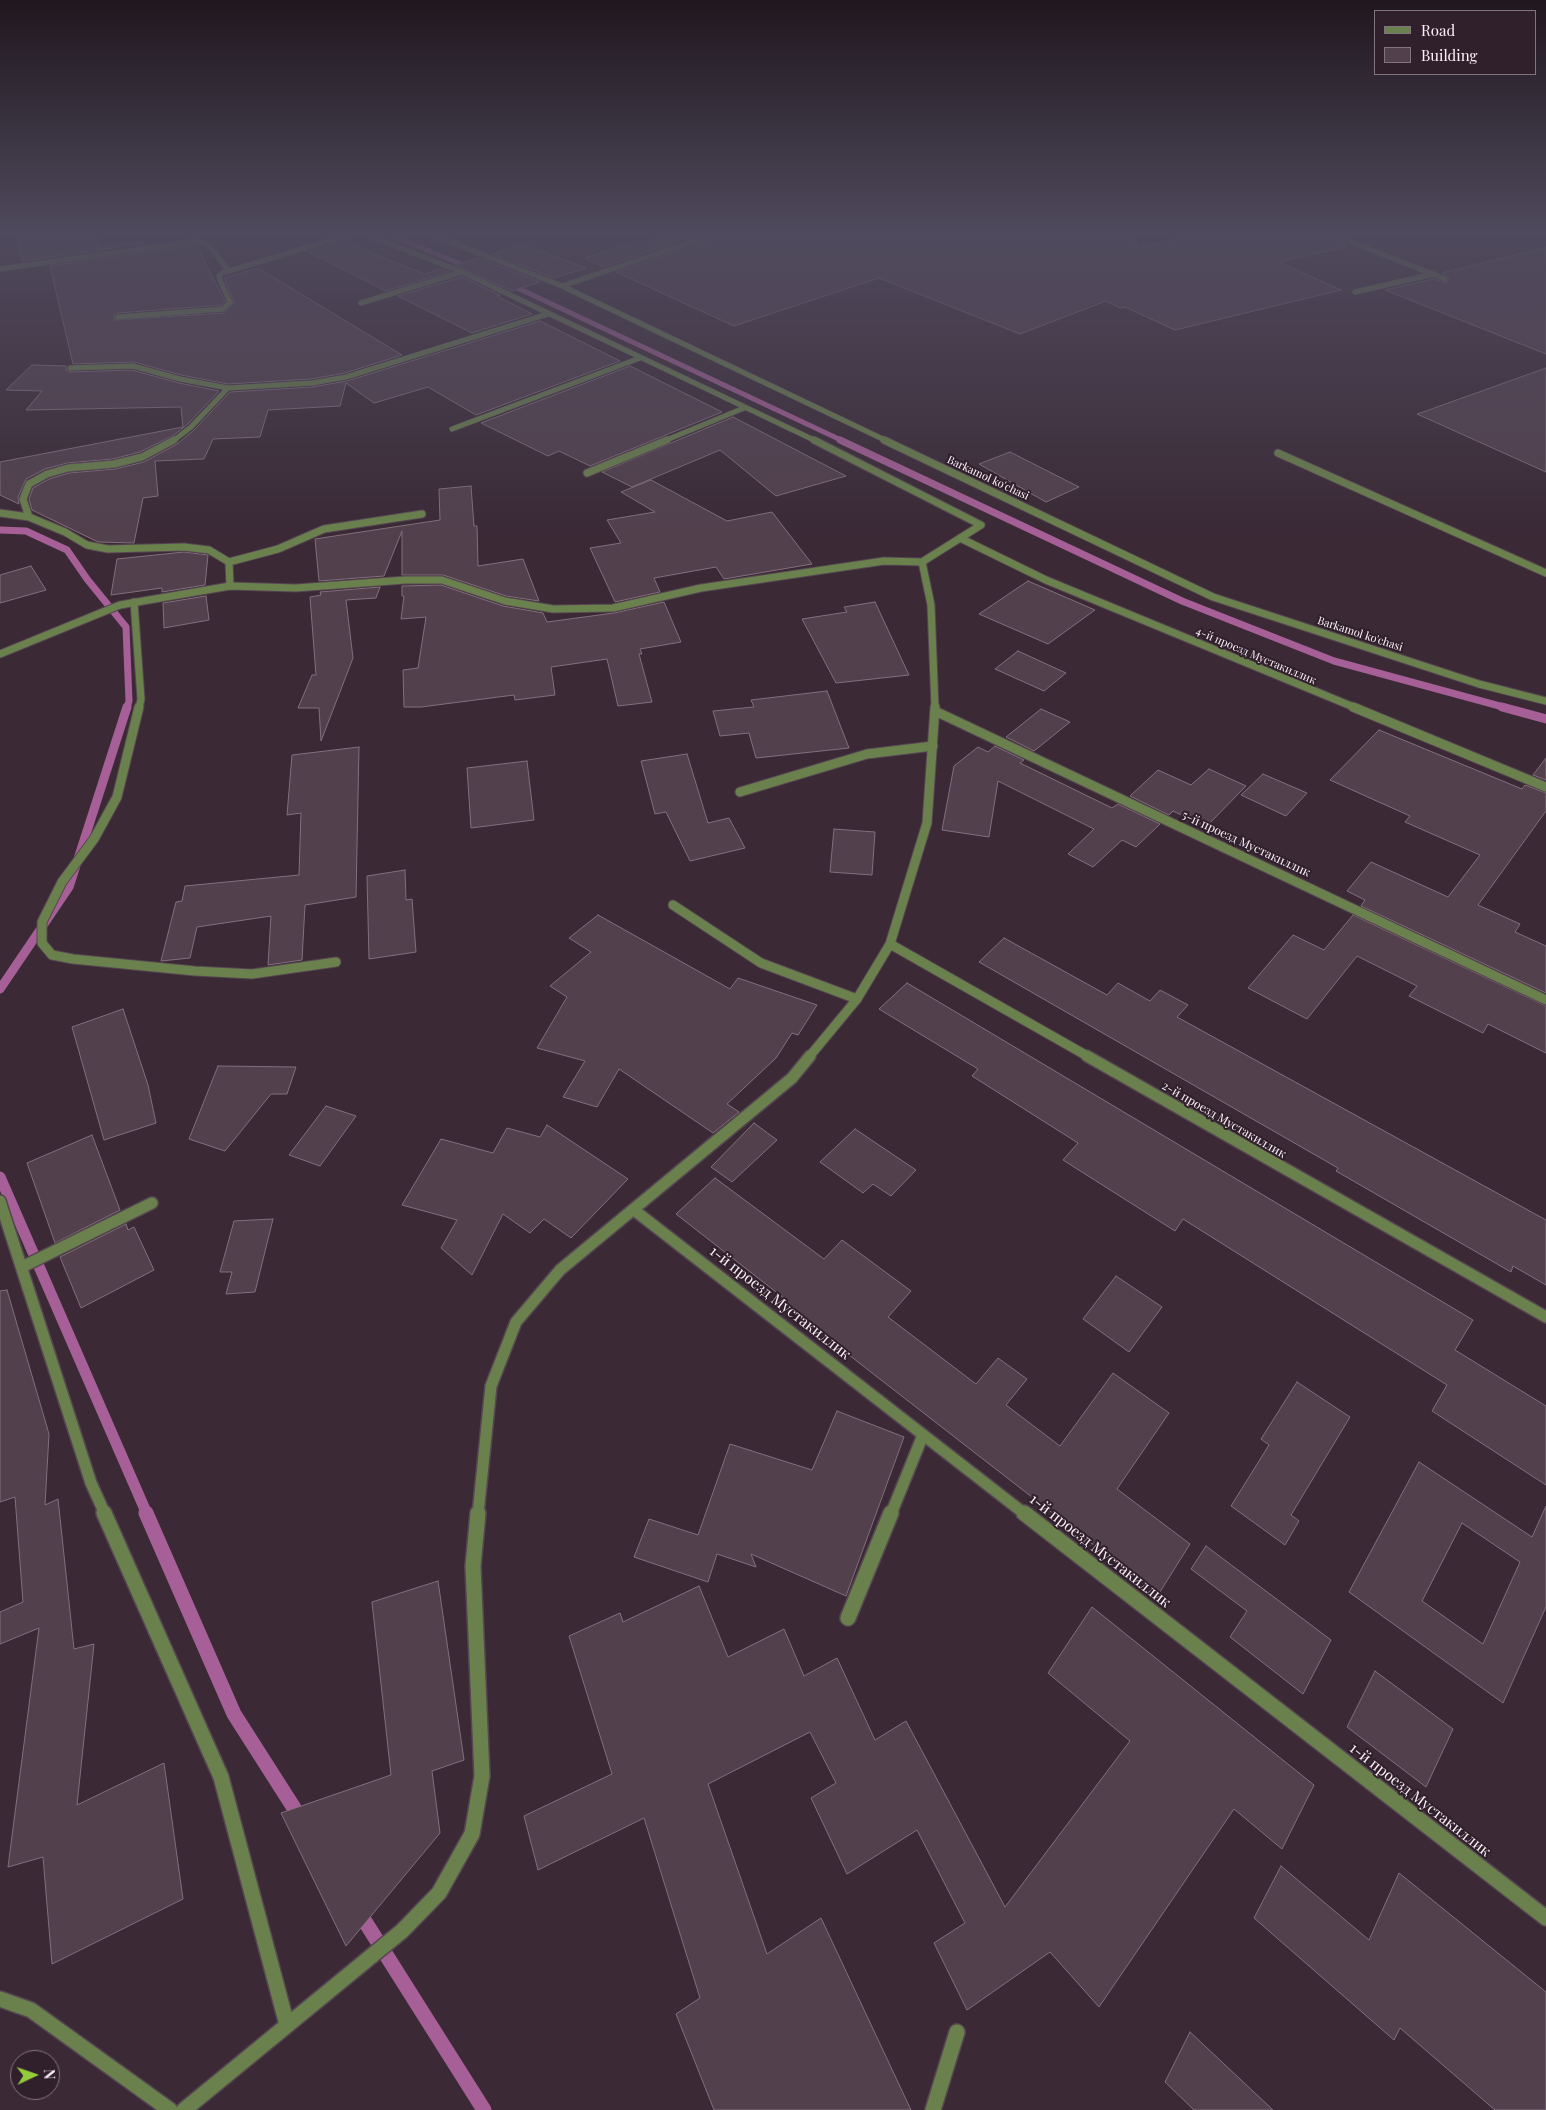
<!DOCTYPE html>
<html>
<head>
<meta charset="utf-8">
<style>
  body { margin:0 }
  #map { position:relative; width:1546px; height:2110px; overflow:hidden; background:#3b2a36; font-family:"Playfair Display",serif }
  canvas { display:block }
  .legend { position:absolute; left:1374px; top:10px; width:162px; height:65px; box-sizing:border-box; background:#30202c; border:1px solid #82747e; margin:0; padding:6px 9px; list-style:none; font-size:15px; color:#fdf1f9 }
  .legend li { display:flex; align-items:center; gap:10px; height:25px }
  .legend b { width:25px; border:1px solid #82747e }
  .north { position:absolute; left:10px; top:2050px; width:50px; height:50px; box-sizing:border-box; background:#30202c; border:1px solid #82747e; border-radius:50%; rotate:87deg; font-size:14px; font-weight:700; line-height:20px; text-align:center; color:#fdf1f9 }
  .north::after { content:''; display:block; margin:auto; width:18px; height:22px; background:#95cc3b; clip-path:polygon(50% 0,100% 100%,50% 72%,0 100%) }
</style>
</head>
<body>
<div id="map">
<canvas width="1546" height="2110"></canvas>
<ul class="legend">
<li><b style="height:6px;background:#6a814d"></b>Road</li>
<li><b style="height:14px;background:#52404d"></b>Building</li>
</ul>
<div class="north">N</div>
</div>
<script>
const context = document.querySelector('canvas').getContext('2d');
context.lineJoin = 'round';
function poly(rows) {
  const path = new Path2D();
  for (const r of rows) {
    path.moveTo(r[0], r[1]);
    for (let i = 2; i < r.length; i += 2) path.lineTo(r[i], r[i + 1]);
  }
  return path;
}
function trace(path, color, width, dash) {
  context.strokeStyle = color;
  context.lineWidth = width;
  context.lineCap = dash ? 'butt' : 'round';
  context.setLineDash(dash || []);
  context.stroke(path);
}
function fillPath(path, color) {
  context.fillStyle = color;
  context.fill(path, 'evenodd');
}
function drawText(font, color, halo, rows, align = 'center') {
  context.font = font + ' "Playfair Display",serif';
  context.lineWidth = 4;
  context.setLineDash([]);
  context.textBaseline = 'middle';
  context.strokeStyle = halo;
  context.fillStyle = color;
  for (const [text, x, y, turn = 0] of rows) {
    context.save();
    context.translate(x, y);
    context.rotate((+turn || 0) * Math.PI / 180);
    context.textAlign = isNaN(turn) ? turn : align;
    if (halo) context.strokeText(text, 0, 0);
    context.fillText(text, 0, 0);
    context.restore();
  }
}
trace(poly([
  [392,236,471,268],
  [507,283,843,441]
]), '#a76097', 5);
trace(poly([
  [840,440,1182,601,1334,661,1507,708],
  [0,530,26,531,67,550,87,579,126,627,129,701,127,708]
]), '#a76097', 7);
trace(poly([
  [1502,707,1546,719],
  [0,989,69,887,127,707]
]), '#a76097', 9);
trace(poly([
  [0,1177,147,1514]
]), '#a76097', 11);
trace(poly([
  [146,1513,234,1714,301,1819],
  [359,1912,484,2110]
]), '#a76097', 15);
const building = poly([
  [16,236,97,236,98,247,140,241,142,244,23,261,16,236],
  [661,236,694,236,604,267,585,258,634,242,638,244,661,236],
  [713,236,1135,236,1137,248,1189,236,1333,236,1335,240,1345,244,1345,247,1279,262,1341,290,1175,330,1125,307,1120,308,1106,301,1020,334,879,278,734,326,616,272,710,240,713,236],
  [345,242,424,274,441,269,449,272,386,291,309,252,345,242],
  [524,244,541,251,586,268,554,278,492,254,524,244],
  [196,245,225,301,221,305,118,313,114,316,115,320,224,313,234,302,224,278,258,268,402,355,345,373,311,379,228,384,181,375,134,362,73,364,50,266,196,245],
  [1546,247,1546,354,1385,290,1433,279,1446,283,1449,278,1442,273,1546,247],
  [479,258,540,282,512,291,455,265,479,258],
  [462,277,500,295,497,296,532,314,472,333,398,296,462,277],
  [540,321,620,361,476,415,428,387,374,403,346,383,340,406,268,410,260,437,213,439,204,459,155,461,158,496,143,498,134,543,98,542,32,510,29,499,33,488,49,479,69,473,115,469,144,462,177,444,194,430,230,392,312,387,347,381,540,321],
  [32,365,66,366,66,370,70,372,132,370,179,383,219,391,188,424,174,435,140,452,113,459,67,463,45,469,26,479,18,497,19,504,0,495,0,462,183,427,181,407,26,410,42,391,6,390,32,365],
  [630,366,722,412,590,466,559,451,548,456,481,423,630,366],
  [1546,368,1546,472,1417,414,1423,412,1546,368],
  [733,417,846,476,776,496,720,450,632,487,602,472,733,417],
  [1010,452,1079,487,1046,502,979,464,1010,452],
  [651,480,727,521,772,512,812,564,724,579,716,567,654,578,660,592,615,602,590,548,621,543,607,520,655,512,621,492,651,480],
  [471,486,474,526,477,526,478,566,523,559,539,601,506,596,443,575,402,575,402,531,384,576,319,581,315,539,440,520,439,489,471,486],
  [184,552,208,555,205,585,162,592,162,588,111,595,117,559,184,552],
  [31,566,46,590,0,603,0,575,31,566],
  [1028,581,1072,600,1095,610,1048,644,979,614,1028,581],
  [441,585,503,606,543,613,547,622,614,613,664,602,681,642,640,649,642,654,639,654,652,702,618,706,607,659,551,667,555,695,515,700,514,695,421,707,404,707,403,670,418,668,426,617,401,619,404,596,402,596,402,586,441,585],
  [380,587,376,598,346,600,353,658,321,741,319,708,298,708,312,675,316,675,310,597,321,595,320,592,380,587],
  [206,596,209,620,164,628,163,603,206,596],
  [875,602,909,675,836,683,802,619,847,612,844,607,875,602],
  [1018,651,1066,673,1044,691,995,669,1018,651],
  [827,691,849,748,756,758,749,733,720,736,713,711,754,707,751,700,827,691],
  [1041,709,1070,722,1034,751,1006,737,1041,709],
  [1379,730,1522,789,1525,785,1546,793,1546,811,1478,905,1520,924,1515,932,1546,946,1546,993,1361,906,1365,900,1347,891,1371,862,1448,897,1480,855,1405,822,1410,816,1330,780,1379,730],
  [995,746,1024,760,1020,763,1112,808,1118,804,1160,824,1136,847,1122,840,1093,867,1068,854,1094,829,998,781,989,837,942,830,954,766,978,747,988,752,995,746],
  [359,747,356,897,305,905,302,960,268,965,271,916,197,927,190,958,161,961,176,902,182,901,185,886,299,875,301,813,287,815,292,755,359,747],
  [687,754,708,823,729,818,745,848,690,861,666,812,655,814,641,761,687,754],
  [1546,758,1546,780,1533,775,1546,758],
  [527,761,534,820,471,828,467,768,527,761],
  [1209,769,1246,786,1206,827,1173,811,1169,815,1130,796,1158,770,1191,785,1209,769],
  [1263,774,1307,793,1286,816,1241,795,1263,774],
  [834,829,875,832,872,875,830,872,834,829],
  [405,870,406,900,412,899,416,952,369,959,367,876,405,870],
  [598,915,730,989,738,978,817,1005,798,1035,792,1033,776,1058,727,1104,739,1112,713,1133,619,1069,597,1107,563,1097,585,1061,537,1048,567,997,550,986,591,952,569,938,598,915],
  [1353,915,1546,1006,1546,1053,1488,1024,1483,1033,1409,996,1417,986,1357,956,1307,1019,1248,988,1293,935,1324,950,1353,915],
  [1004,938,1107,995,1118,983,1150,1001,1160,990,1188,1005,1177,1017,1546,1220,1546,1285,1513,1266,1511,1272,1336,1171,1338,1168,979,962,1004,938],
  [907,983,1473,1320,1455,1350,1546,1406,1546,1485,1432,1411,1447,1385,1183,1219,1175,1231,1063,1160,1078,1143,972,1076,978,1069,879,1009,907,983],
  [123,1009,148,1085,156,1123,104,1140,72,1027,123,1009],
  [218,1066,296,1067,287,1094,271,1094,225,1151,189,1139,218,1066],
  [326,1106,356,1116,320,1166,289,1155,326,1106],
  [754,1123,777,1140,732,1182,711,1167,754,1123],
  [547,1125,628,1179,571,1238,544,1219,530,1233,503,1214,472,1275,441,1248,457,1220,402,1205,441,1139,493,1153,507,1128,540,1137,547,1125],
  [855,1129,916,1170,891,1196,873,1184,863,1193,820,1162,855,1129],
  [92,1135,120,1210,55,1243,27,1163,92,1135],
  [715,1178,824,1259,842,1240,911,1291,888,1317,976,1384,998,1358,1027,1379,1006,1405,1060,1446,1113,1373,1169,1413,1117,1489,1190,1544,1158,1595,782,1303,785,1299,676,1214,715,1178],
  [273,1219,255,1292,226,1294,232,1272,220,1272,234,1221,273,1219],
  [126,1224,128,1230,134,1227,154,1270,81,1308,60,1257,126,1224],
  [1116,1276,1162,1307,1129,1352,1083,1319,1116,1276],
  [7,1290,49,1434,45,1505,58,1499,74,1649,94,1644,77,1805,164,1763,183,1899,52,1964,43,1857,8,1867,39,1628,0,1644,0,1612,23,1602,15,1497,0,1502,0,1291,7,1290],
  [1297,1382,1350,1417,1291,1515,1299,1521,1285,1545,1231,1506,1269,1445,1261,1439,1297,1382],
  [837,1411,904,1437,846,1596,751,1554,756,1567,717,1554,708,1582,634,1557,649,1519,698,1535,730,1444,812,1470,837,1411],
  [1419,1462,1532,1537,1546,1506,1546,1607,1503,1703,1349,1592,1419,1462],
  [1462,1523,1520,1562,1483,1644,1422,1601,1462,1523],
  [1206,1546,1331,1640,1303,1694,1230,1637,1247,1611,1191,1569,1206,1546],
  [438,1581,464,1760,432,1771,440,1833,346,1946,281,1813,391,1775,372,1602,438,1581],
  [699,1586,728,1657,784,1629,804,1676,837,1658,875,1740,906,1721,1005,1907,1130,1741,1048,1673,1092,1607,1314,1785,1282,1849,1234,1809,1099,2007,1050,1952,967,2010,934,1943,965,1923,917,1830,847,1874,811,1798,836,1783,810,1732,708,1784,767,1954,821,1918,911,2110,714,2110,676,2014,700,1998,644,1818,538,1870,524,1816,612,1774,569,1636,620,1613,623,1622,699,1586],
  [1375,1671,1453,1729,1426,1787,1347,1727,1375,1671],
  [1281,1866,1369,1940,1399,1873,1546,1992,1546,2110,1495,2110,1400,2028,1394,2040,1254,1918,1281,1866],
  [1190,2032,1273,2110,1194,2110,1165,2082,1190,2032]
]);
fillPath(building, '#52404d');
trace(building, '#836f7d', 1);
const serviceFar4 = poly([
  [1337,236,1445,279],
  [0,269,196,241,209,245,229,271],
  [1355,292,1434,274],
  [361,303,462,272],
  [118,317,223,309,230,302,220,280,219,276,222,273,346,236],
  [70,368,133,366,180,379,228,388,312,383,346,377,548,314],
  [452,429,640,358],
  [173,441,191,427,228,388],
  [664,441,744,408]
]);
const serviceFar3 = poly([
  [587,473,667,440],
  [0,513,29,517,65,532,87,545,108,549,184,547,209,550,229,562,230,586],
  [29,517,23,499,29,484,47,474,68,468,114,464,142,457,174,440],
  [229,562,278,549,324,529,422,514],
  [134,602,141,699,139,708]
]);
const serviceFar2 = poly([
  [139,707,117,797,94,839,62,882,42,922,42,943,52,955,73,959,195,971,252,974,336,962],
  [740,792,867,754,933,746],
  [673,905,761,963,857,999]
]);
const serviceFar1 = poly([
  [0,1201,91,1483,105,1514],
  [22,1267,152,1203],
  [891,1514,923,1435]
]);
const service = poly([
  [104,1513,221,1777,287,2025],
  [848,1618,891,1513],
  [933,2110,957,2032]
]);
const minorFar4 = poly([
  [370,236,462,272,816,441],
  [436,236,562,286,887,441],
  [562,286,709,236]
]);
const minorFar3 = poly([
  [814,440,981,525,922,562,931,605,935,708],
  [884,440,1213,597,1479,684,1546,701],
  [1278,453,1546,573],
  [960,538,1046,580,1356,708],
  [0,654,120,605,230,586,296,588,405,580,442,580,505,601,553,609,613,608,701,588,884,561,922,562]
]);
const minorFar2 = poly([
  [1353,707,1546,787],
  [935,711,1546,1000],
  [890,944,1089,1057],
  [809,1057,857,999,890,944,927,823,935,707]
]);
const minorFar1 = poly([
  [1087,1056,1546,1317],
  [634,1210,1025,1514],
  [478,1514,491,1386,516,1322,560,1270,792,1078,810,1056]
]);
const minor = poly([
  [1024,1513,1546,1918],
  [0,1999,31,2010,170,2110],
  [184,2110,402,1931,439,1893,472,1834,482,1776,473,1566,478,1513]
]);
trace(serviceFar4, '#564651', 6);
trace(serviceFar3, '#564651', 9);
trace(serviceFar2, '#564651', 11);
trace(serviceFar1, '#564651', 14);
trace(service, '#564651', 18);
trace(minorFar4, '#564651', 6);
trace(minorFar3, '#564651', 9);
trace(minorFar2, '#564651', 11);
trace(minorFar1, '#564651', 14);
trace(minor, '#564651', 18);
trace(serviceFar4, '#6a814d', 5);
trace(serviceFar3, '#6a814d', 7);
trace(serviceFar2, '#6a814d', 9);
trace(serviceFar1, '#6a814d', 11);
trace(service, '#6a814d', 15);
trace(minorFar4, '#6a814d', 5);
trace(minorFar3, '#6a814d', 7);
trace(minorFar2, '#6a814d', 9);
trace(minorFar1, '#6a814d', 11);
trace(minor, '#6a814d', 15);
const sky = context.createLinearGradient(0, 0, 0, 532);
sky.addColorStop(0, '#20171e');
sky.addColorStop(0.44, '#4f4a5d');
sky.addColorStop(1, '#4f4a5d00');
context.fillStyle = sky;
context.fillRect(0, 0, 1546, 532);
drawText('11px', '#fdf1f9', '#30202c', [
  ["Barkamol ko'chasi",988,478,25],
  ["Barkamol ko'chasi",1360,634,18],
  ["4-й проезд Мустакиллик",1256,656,23]
]);
drawText('12px', '#fdf1f9', '#30202c', [
  ["5-й проезд Мустакиллик",1246,844,25],
  ["2-й проезд Мустакиллик",1224,1120,30]
]);
drawText('15px', '#fdf1f9', '#30202c', [
  ["1-й проезд Мустакиллик",780,1303,38],
  ["1-й проезд Мустакиллик",1100,1551,38],
  ["1-й проезд Мустакиллик",1420,1800,38]
]);
</script>
</body>
</html>
